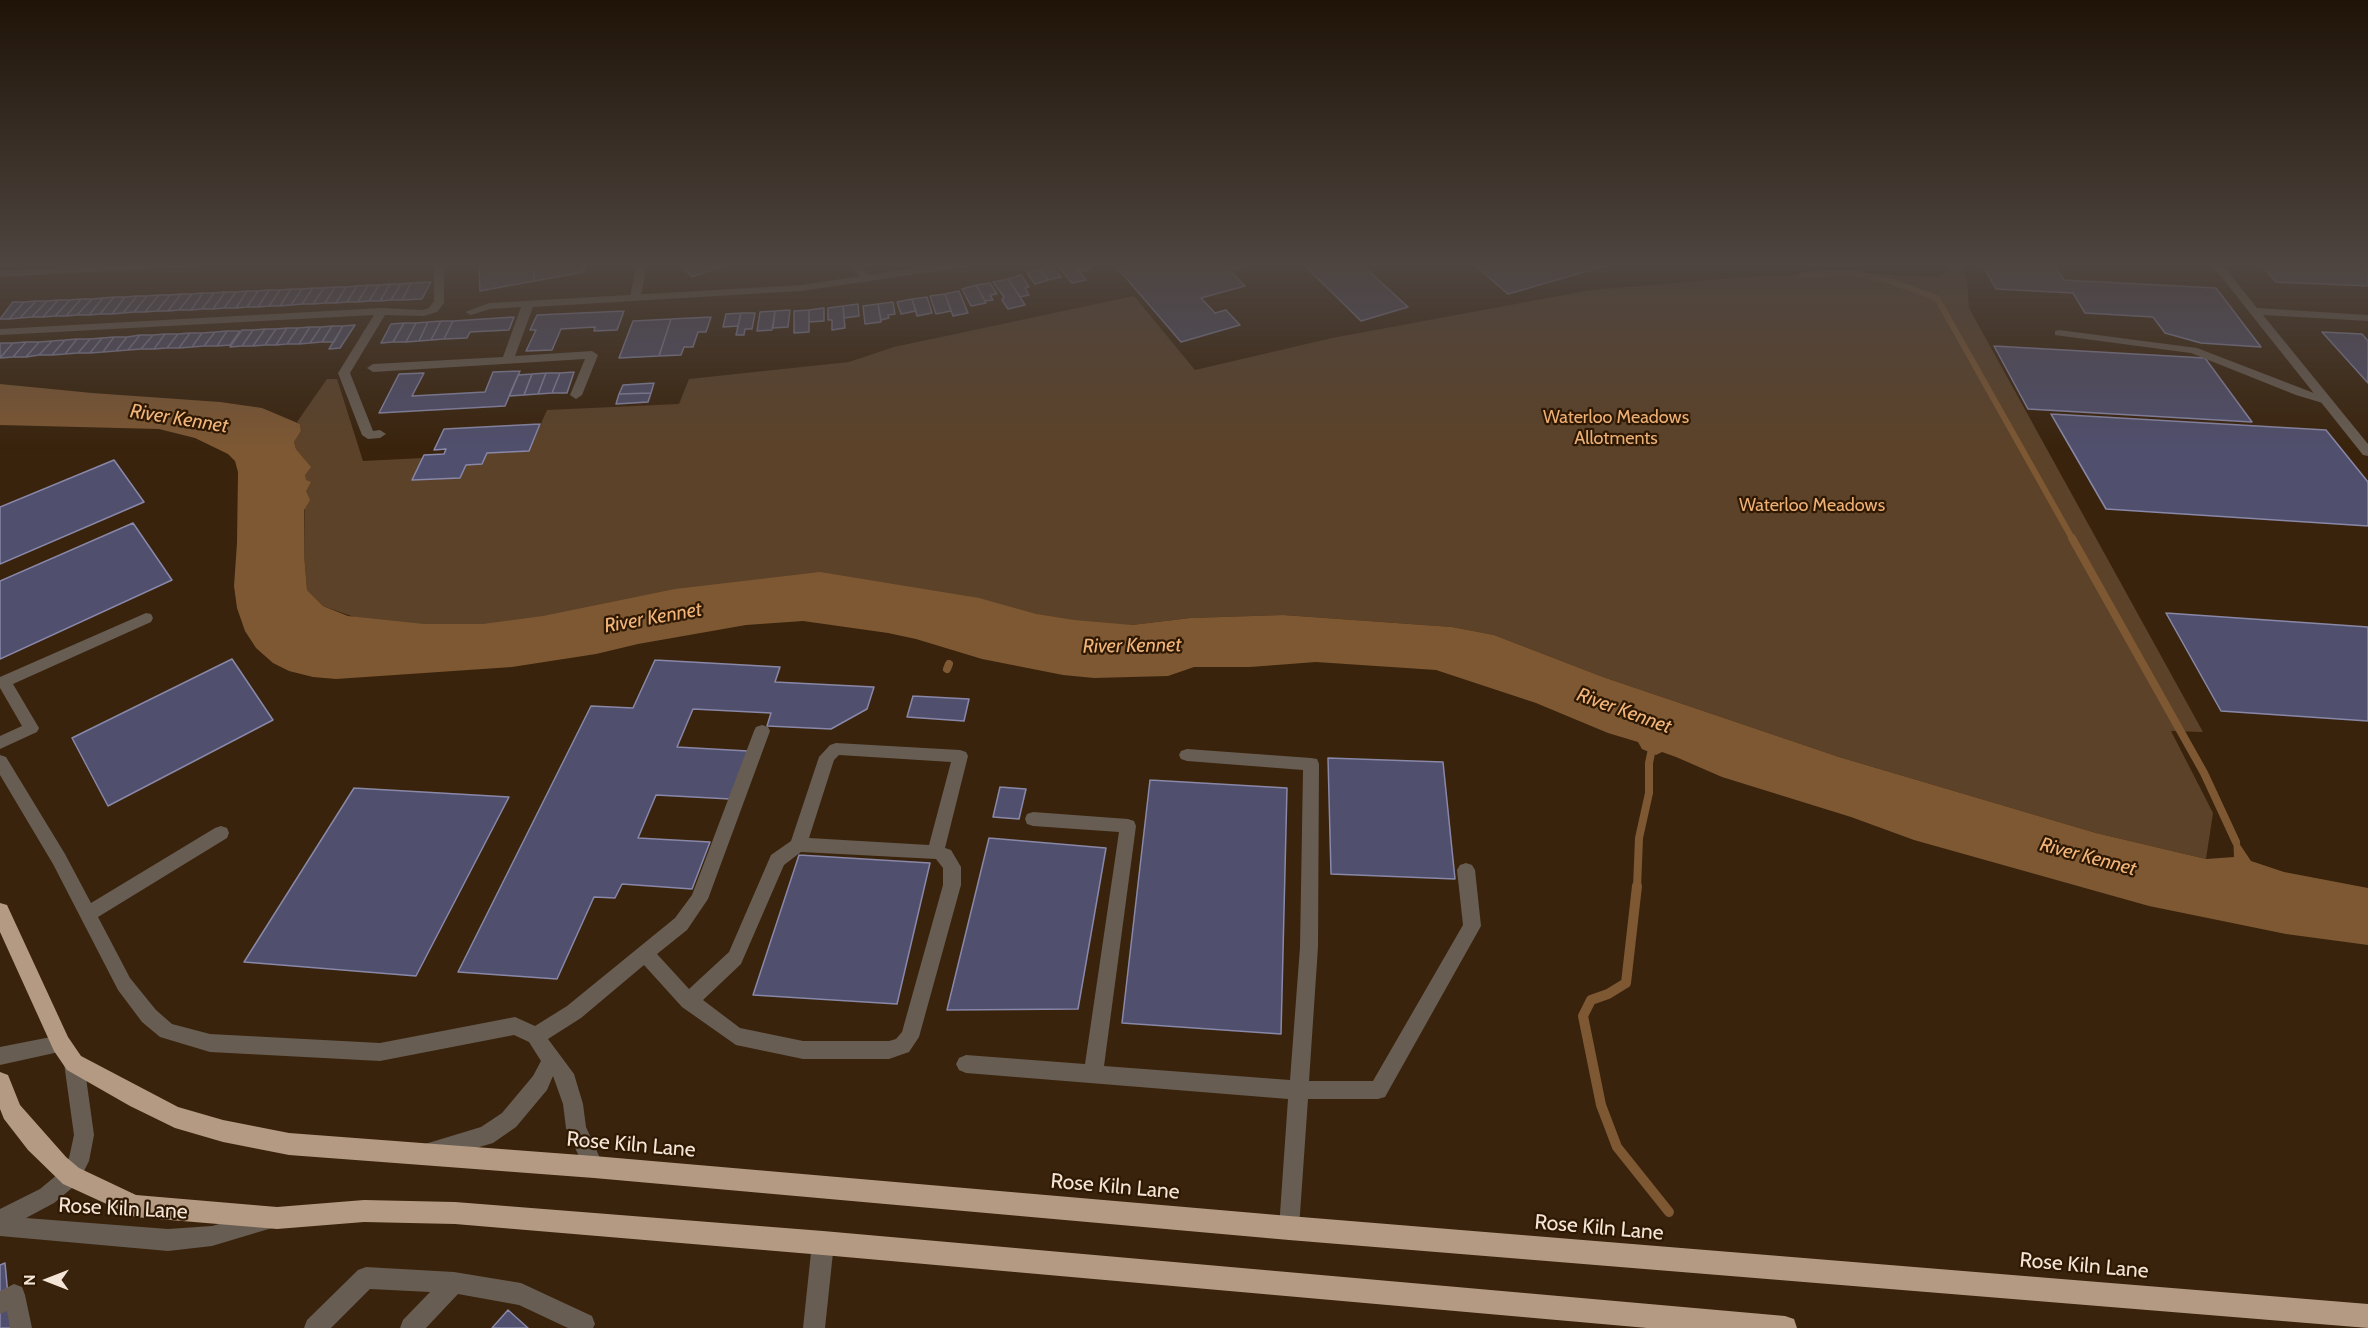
<!DOCTYPE html>
<html>
<head>
<meta charset="utf-8">
<style>
  body { margin:0 }
  #map { position:relative; width:2368px; height:1328px; overflow:hidden; background:#39230c; font-family:Cabin,sans-serif }
  canvas { display:block }
  .north { position:absolute; left:18px; top:1250px; width:60px; height:60px; -webkit-text-stroke:4px #2f1903; paint-order:stroke; rotate:270deg; font-size:16px; font-weight:700; line-height:24px; text-align:center; color:#f4e5d7 }
  .north::after { content:''; display:block; margin:auto; width:21px; height:27px; background:#f4e5d7; clip-path:polygon(50% 0,100% 100%,50% 72%,0 100%) }
</style>
</head>
<body>
<div id="map">
<canvas width="2368" height="1328"></canvas>
<div class="north">N</div>
</div>
<script>
const context = document.querySelector('canvas').getContext('2d');
context.lineJoin = 'round';
function fillPath(path, color) {
  context.fillStyle = color;
  context.fill(path, 'evenodd');
}
function poly(rows) {
  const path = new Path2D();
  for (const r of rows) {
    path.moveTo(r[0], r[1]);
    for (let i = 2; i < r.length; i += 2) path.lineTo(r[i], r[i + 1]);
  }
  return path;
}
function trace(path, color, width, dash) {
  context.strokeStyle = color;
  context.lineWidth = width;
  context.lineCap = dash ? 'butt' : 'round';
  context.setLineDash(dash || []);
  context.stroke(path);
}
function drawText(font, color, halo, rows, align = 'center') {
  context.font = font + ' Cabin,sans-serif';
  context.lineWidth = 4.5;
  context.setLineDash([]);
  context.textBaseline = 'middle';
  context.strokeStyle = halo;
  context.fillStyle = color;
  for (const [text, x, y, turn = 0] of rows) {
    context.save();
    context.translate(x, y);
    context.rotate((+turn || 0) * Math.PI / 180);
    context.textAlign = isNaN(turn) ? turn : align;
    if (halo) context.strokeText(text, 0, 0);
    context.fillText(text, 0, 0);
    context.restore();
  }
}
fillPath(poly([
  [1950,264,1960,264,1967,279,1969,308,2203,732,2171,731,2213,813,2206,859,2096,833,1839,757,1603,677,1494,635,1452,627,1283,615,1190,618,1132,625,1131,636,830,574,540,621,438,627,348,622,354,617,323,606,307,590,304,553,305,460,296,449,294,442,301,431,300,424,297,422,327,379,337,379,363,461,423,458,412,480,459,478,466,465,487,453,529,451,547,410,679,404,689,379,849,362,894,347,1134,296,1195,370,1332,338,1591,290,1760,276,1850,273,1937,277,1950,270]
]), '#5c4228');
fillPath(poly([
  [0,384,92,393,220,402,262,408,300,424,301,431,294,442,296,449,311,467,305,475,306,480,311,482,306,491,310,500,304,510,304,553,307,590,323,606,348,616,424,624,483,624,543,616,675,589,820,572,979,598,1036,614,1074,620,1132,625,1190,618,1283,615,1452,627,1494,635,1603,677,1839,757,2096,833,2206,859,2234,857,2233,834,2251,861,2284,872,2368,888,2368,945,2286,934,2149,906,1914,840,1851,817,1722,777,1676,757,1662,752,1656,755,1642,749,1638,742,1608,733,1536,703,1436,670,1316,662,1250,667,1194,667,1168,676,1094,678,1063,675,982,659,916,639,888,633,803,621,746,625,638,644,596,654,512,667,336,679,313,677,289,671,273,663,256,648,245,631,237,608,234,586,237,543,238,472,235,461,228,454,195,438,159,429,0,425]
]), '#7e5833');
trace(poly([
  [1802,275,1853,273,1887,280,1937,298,2073,540]
]), '#7e5833', 6);
trace(poly([
  [2072,538,2204,773,2236,842],
  [947,669,949,664],
  [1637,888,1639,838,1649,793,1649,763,1653,744]
]), '#7e5833', 8);
trace(poly([
  [1637,886,1626,983,1608,994,1591,1000,1583,1016,1601,1105,1617,1147,1669,1212]
]), '#7e5833', 10);
const building = poly([
  [479,264,533,264,534,281,480,291,479,264],
  [533,264,584,264,584,272,534,281,533,264],
  [679,264,727,264,692,277,679,264],
  [1073,264,1079,272,1086,280,1072,283,1057,265,1073,264],
  [1073,264,1088,264,1092,269,1079,272,1073,264],
  [1114,264,1224,264,1245,286,1201,298,1215,313,1226,310,1240,325,1181,342,1114,264],
  [1308,264,1361,264,1408,307,1361,321,1304,265,1308,264],
  [1473,264,1612,264,1508,294,1473,264],
  [1982,264,2054,264,2064,280,2216,288,2261,347,2201,343,2165,333,2153,317,2085,313,2073,293,1996,289,1982,264],
  [2261,264,2364,264,2368,269,2368,286,2276,282,2261,264],
  [1052,266,1061,277,1048,280,1039,270,1052,266],
  [1039,270,1048,280,1035,284,1027,273,1039,270],
  [1021,275,1029,287,1025,288,1029,295,1020,297,1008,279,1021,275],
  [1008,279,1020,297,1025,305,1008,309,1002,300,1004,297,993,282,1008,279],
  [431,282,422,299,402,300,411,283,431,282],
  [411,283,402,300,391,300,401,284,411,283],
  [990,283,997,294,990,295,993,300,985,301,976,285,990,283],
  [390,284,401,284,391,300,380,301,390,284],
  [390,284,380,301,369,301,379,285,390,284],
  [368,285,379,285,369,301,358,302,368,285],
  [368,285,358,302,347,302,357,286,368,285],
  [976,285,986,303,971,306,962,289,976,285],
  [357,286,347,302,336,303,346,287,357,286],
  [335,287,346,287,336,303,325,303,335,287],
  [335,287,325,303,313,304,324,288,335,287],
  [313,288,324,288,313,304,302,304,313,288],
  [313,288,302,304,291,305,302,289,313,288],
  [291,289,302,289,291,305,280,306,291,289],
  [291,289,280,306,269,306,280,290,291,289],
  [269,290,280,290,269,306,258,307,269,290],
  [269,290,258,307,247,307,258,291,269,290],
  [247,291,258,291,247,307,236,308,247,291],
  [247,291,236,308,224,308,236,292,247,291],
  [959,291,968,313,953,316,945,294,959,291],
  [225,292,236,292,224,308,213,309,225,292],
  [225,292,213,309,202,309,214,293,225,292],
  [203,293,214,293,202,309,191,310,203,293],
  [203,293,191,310,179,310,192,294,203,293],
  [181,294,192,294,179,310,168,311,181,294],
  [181,294,168,311,157,311,170,295,181,294],
  [945,294,951,311,936,314,930,296,945,294],
  [159,295,170,295,157,311,145,312,159,295],
  [159,295,145,312,134,312,147,296,159,295],
  [137,296,147,296,134,312,123,313,137,296],
  [137,296,123,313,112,314,125,297,137,296],
  [114,297,125,297,112,314,100,314,114,297],
  [114,297,100,314,89,315,103,298,114,297],
  [927,297,932,313,917,316,912,299,927,297],
  [103,298,89,315,77,315,92,299,103,298],
  [81,299,92,299,77,315,66,316,81,299],
  [81,299,66,316,55,316,70,300,81,299],
  [912,299,916,311,901,314,897,302,912,299],
  [58,300,70,300,55,316,43,317,58,300],
  [58,300,43,317,32,317,47,301,58,300],
  [36,301,47,301,32,317,20,318,36,301],
  [36,301,20,318,9,319,24,302,36,301],
  [13,302,24,302,9,319,0,319,13,302],
  [893,302,895,314,888,315,889,318,881,320,878,304,893,302],
  [858,304,859,316,844,318,843,306,858,304],
  [878,304,881,322,865,324,863,306,878,304],
  [843,306,845,328,832,330,832,320,828,320,828,308,843,306],
  [824,308,824,321,809,322,809,310,824,308],
  [790,310,788,327,773,328,775,311,790,310],
  [809,310,809,332,794,333,794,311,809,310],
  [624,311,617,330,594,331,595,327,561,329,552,350,526,351,536,330,530,330,537,315,624,311],
  [775,311,772,330,757,331,760,312,775,311],
  [741,313,738,326,723,327,726,314,741,313],
  [741,313,755,313,752,329,745,329,744,335,736,335,741,313],
  [514,317,509,330,470,332,467,338,444,339,453,321,514,317],
  [711,317,706,332,698,332,693,347,684,347,681,355,659,356,671,319,711,317],
  [671,319,659,356,619,358,633,321,671,319],
  [441,321,453,321,444,339,431,340,441,321],
  [441,321,431,340,419,341,428,322,441,321],
  [428,322,419,341,406,342,416,323,428,322],
  [404,323,393,342,381,343,391,324,404,323],
  [404,323,416,323,406,342,393,342,404,323],
  [355,325,340,348,329,349,343,326,355,325],
  [332,326,343,326,334,342,322,342,332,326],
  [332,326,322,342,310,343,321,327,332,326],
  [310,327,321,327,310,343,299,344,310,327],
  [310,327,299,344,287,344,298,328,310,327],
  [287,328,298,328,287,344,276,345,287,328],
  [287,328,276,345,265,345,276,329,287,328],
  [265,329,276,329,265,345,253,346,265,329],
  [265,329,253,346,242,346,253,330,265,329],
  [242,330,253,330,242,346,230,347,242,330],
  [227,331,240,331,230,345,217,346,227,331],
  [227,331,217,346,204,346,215,332,227,331],
  [215,332,204,346,192,347,202,333,215,332],
  [2322,332,2362,334,2368,341,2368,383,2322,332],
  [190,333,202,333,192,347,179,348,190,333],
  [190,333,179,348,167,348,178,334,190,333],
  [165,334,178,334,167,348,154,349,165,334],
  [165,334,154,349,141,349,153,335,165,334],
  [140,335,153,335,141,349,128,350,140,335],
  [140,335,128,350,116,351,127,337,140,335],
  [114,337,127,337,116,351,103,352,114,337],
  [114,337,103,352,90,353,102,338,114,337],
  [102,338,90,353,78,353,90,339,102,338],
  [77,339,90,339,78,353,65,354,77,339],
  [77,339,65,354,52,355,65,340,77,339],
  [65,340,52,355,39,355,52,341,65,340],
  [52,341,39,355,26,357,39,342,52,341],
  [26,342,39,342,26,357,13,357,26,342],
  [26,342,13,357,0,358,13,343,26,342],
  [1,343,13,343,0,358,0,344,1,343],
  [1994,346,2205,358,2252,422,2028,409,1994,346],
  [520,371,505,406,379,413,399,374,424,373,412,396,485,392,493,372,520,371],
  [574,372,567,393,552,393,560,373,574,372],
  [546,373,560,373,552,393,538,394,546,373],
  [546,373,538,394,524,395,532,374,546,373],
  [532,374,524,395,509,396,518,375,532,374],
  [654,383,651,393,619,394,623,385,654,383],
  [651,393,648,402,616,404,619,394,651,393],
  [2051,414,2326,430,2368,482,2368,526,2106,509,2051,414],
  [540,424,529,451,487,453,482,464,466,465,460,478,412,480,424,455,444,454,446,449,434,450,444,429,540,424],
  [114,460,144,502,0,564,0,507,114,460],
  [133,523,172,580,0,659,0,581,133,523],
  [2166,613,2368,627,2368,721,2221,711,2166,613],
  [232,659,273,720,108,806,72,738,232,659],
  [655,660,780,667,775,682,874,687,867,709,831,729,767,726,771,713,693,709,677,747,748,751,730,799,656,795,638,838,710,842,692,889,622,884,615,898,594,897,557,979,458,972,591,706,633,708,655,660],
  [913,696,969,699,964,721,907,717,913,696],
  [1328,758,1443,762,1455,879,1331,874,1328,758],
  [1150,780,1287,788,1281,1034,1122,1023,1150,780],
  [1000,787,1026,789,1019,819,993,817,1000,787],
  [354,788,509,797,416,976,244,962,354,788],
  [989,838,1106,848,1078,1009,947,1010,989,838],
  [799,855,930,863,897,1004,753,995,799,855],
  [5,1263,11,1328,0,1328,0,1265,5,1263],
  [508,1310,528,1328,492,1328,508,1310]
]);
fillPath(building, '#504f6d');
trace(building, '#8988a9', 1.5);
fillPath(poly([
  [629,264,640,264,646,271,640,299,632,299,630,297,635,272,629,264],
  [848,264,859,264,873,279,868,282,864,281,848,264],
  [1226,264,1237,264,1241,269,1236,272,1232,271,1226,264],
  [2059,330,2197,348,2332,400,2326,404,2296,395,2191,353,2055,335,2055,331,2059,330],
  [146,613,151,614,153,618,151,622,13,684,39,728,37,732,0,749,0,736,22,726,0,688,0,677,146,613],
  [762,725,768,727,770,731,708,899,687,930,657,954,689,989,729,952,771,855,791,841,819,757,830,745,836,743,960,750,966,752,968,756,945,848,951,850,961,867,961,885,919,1037,909,1052,889,1059,803,1059,736,1045,682,1007,644,965,581,1018,548,1039,574,1074,583,1104,586,1127,604,1167,601,1174,594,1177,587,1174,566,1128,563,1104,553,1076,547,1090,516,1127,493,1143,432,1161,425,1158,422,1151,425,1144,481,1127,502,1113,533,1076,541,1061,529,1042,514,1035,380,1061,210,1052,160,1037,142,1022,118,990,53,864,0,775,0,755,6,757,65,854,91,903,215,828,221,826,227,828,229,833,227,838,98,917,130,978,156,1010,172,1024,210,1034,380,1043,515,1017,535,1026,567,1006,675,918,692,895,754,731,756,727,762,725],
  [839,755,951,762,929,845,809,838,834,760,839,755],
  [801,852,936,859,943,868,943,885,902,1032,896,1039,889,1041,803,1041,740,1028,703,1000,741,964,784,865,801,852],
  [1187,749,1311,758,1317,759,1319,764,1318,947,1309,1081,1373,1081,1463,925,1457,870,1460,865,1466,863,1472,865,1475,870,1481,926,1385,1097,1378,1099,1308,1099,1299,1228,1296,1235,1289,1238,1282,1235,1279,1228,1288,1099,966,1073,959,1070,956,1064,959,1058,966,1055,1085,1064,1119,832,1033,826,1027,824,1025,819,1027,814,1033,812,1128,819,1134,821,1136,826,1104,1066,1290,1080,1300,947,1303,770,1187,761,1181,759,1179,755,1181,751,1187,749],
  [823,1232,830,1236,834,1243,825,1328,803,1328,812,1243,816,1236,823,1232],
  [366,1267,454,1272,521,1283,592,1316,595,1324,593,1328,568,1328,519,1305,458,1294,426,1328,400,1328,403,1320,430,1292,370,1289,331,1328,304,1328,307,1320,358,1270,366,1267],
  [14,1284,22,1287,25,1295,32,1328,10,1328,7,1311,0,1314,0,1291,14,1284]
]), '#685d52');
fillPath(poly([
  [124,264,197,264,192,267,0,277,0,271,124,264],
  [434,264,444,264,444,303,437,312,424,316,385,315,350,373,373,431,380,430,386,434,380,438,368,439,362,435,338,373,374,315,0,335,0,329,382,308,423,310,429,308,434,301,434,264],
  [942,264,971,264,966,267,801,291,533,307,515,356,592,351,598,355,582,395,576,399,570,395,585,359,373,372,367,368,373,364,503,357,521,307,490,309,471,315,465,312,489,303,801,285,942,264],
  [2211,264,2222,264,2257,308,2368,315,2368,321,2263,315,2368,444,2368,456,2363,455,2211,264]
]), '#685d52');
fillPath(poly([
  [61,1035,68,1038,70,1044,68,1050,0,1065,0,1047,61,1035],
  [74,1054,81,1057,84,1063,94,1135,89,1161,78,1183,54,1203,26,1218,168,1229,212,1226,265,1211,272,1214,275,1221,272,1228,212,1246,168,1251,0,1236,0,1209,40,1189,64,1169,69,1158,74,1135,64,1063,67,1057,74,1054]
]), '#685d52');
fillPath(poly([
  [0,903,7,905,68,1037,81,1056,178,1107,223,1120,289,1133,594,1156,1289,1216,2368,1304,2368,1328,1289,1240,594,1178,289,1155,223,1142,175,1128,130,1106,67,1070,54,1051,0,932,0,903],
  [0,1072,8,1075,20,1105,66,1157,79,1168,136,1195,277,1207,364,1200,455,1202,823,1231,1785,1316,1794,1319,1797,1328,1647,1328,823,1255,455,1224,364,1222,277,1229,135,1217,63,1184,28,1150,4,1119,0,1109,0,1072]
]), '#b49a83');
const sky = context.createLinearGradient(0, 0, 0, 450);
sky.addColorStop(0, '#1f1307');
sky.addColorStop(0.59, '#4e4540');
sky.addColorStop(1, '#4e454000');
context.fillStyle = sky;
context.fillRect(0, 0, 2368, 450);
drawText('18px', '#ecb076', '#2f1903', [
  ["Waterloo Meadows",1616,418],
  ["Allotments",1616,439],
  ["Waterloo Meadows",1812,506]
]);
drawText('italic 20px', '#f1b57b', '#2f1903', [
  ["River Kennet",179,419,9],
  ["River Kennet",653,618,-10],
  ["River Kennet",1132,646,-1],
  ["River Kennet",1624,711,20],
  ["River Kennet",2088,857,15]
]);
drawText('21px', '#f4e5d7', '#2f1903', [
  ["Rose Kiln Lane",631,1145,5],
  ["Rose Kiln Lane",1115,1187,5],
  ["Rose Kiln Lane",123,1209,3],
  ["Rose Kiln Lane",1599,1228,5],
  ["Rose Kiln Lane",2084,1266,5]
]);
</script>
</body>
</html>
